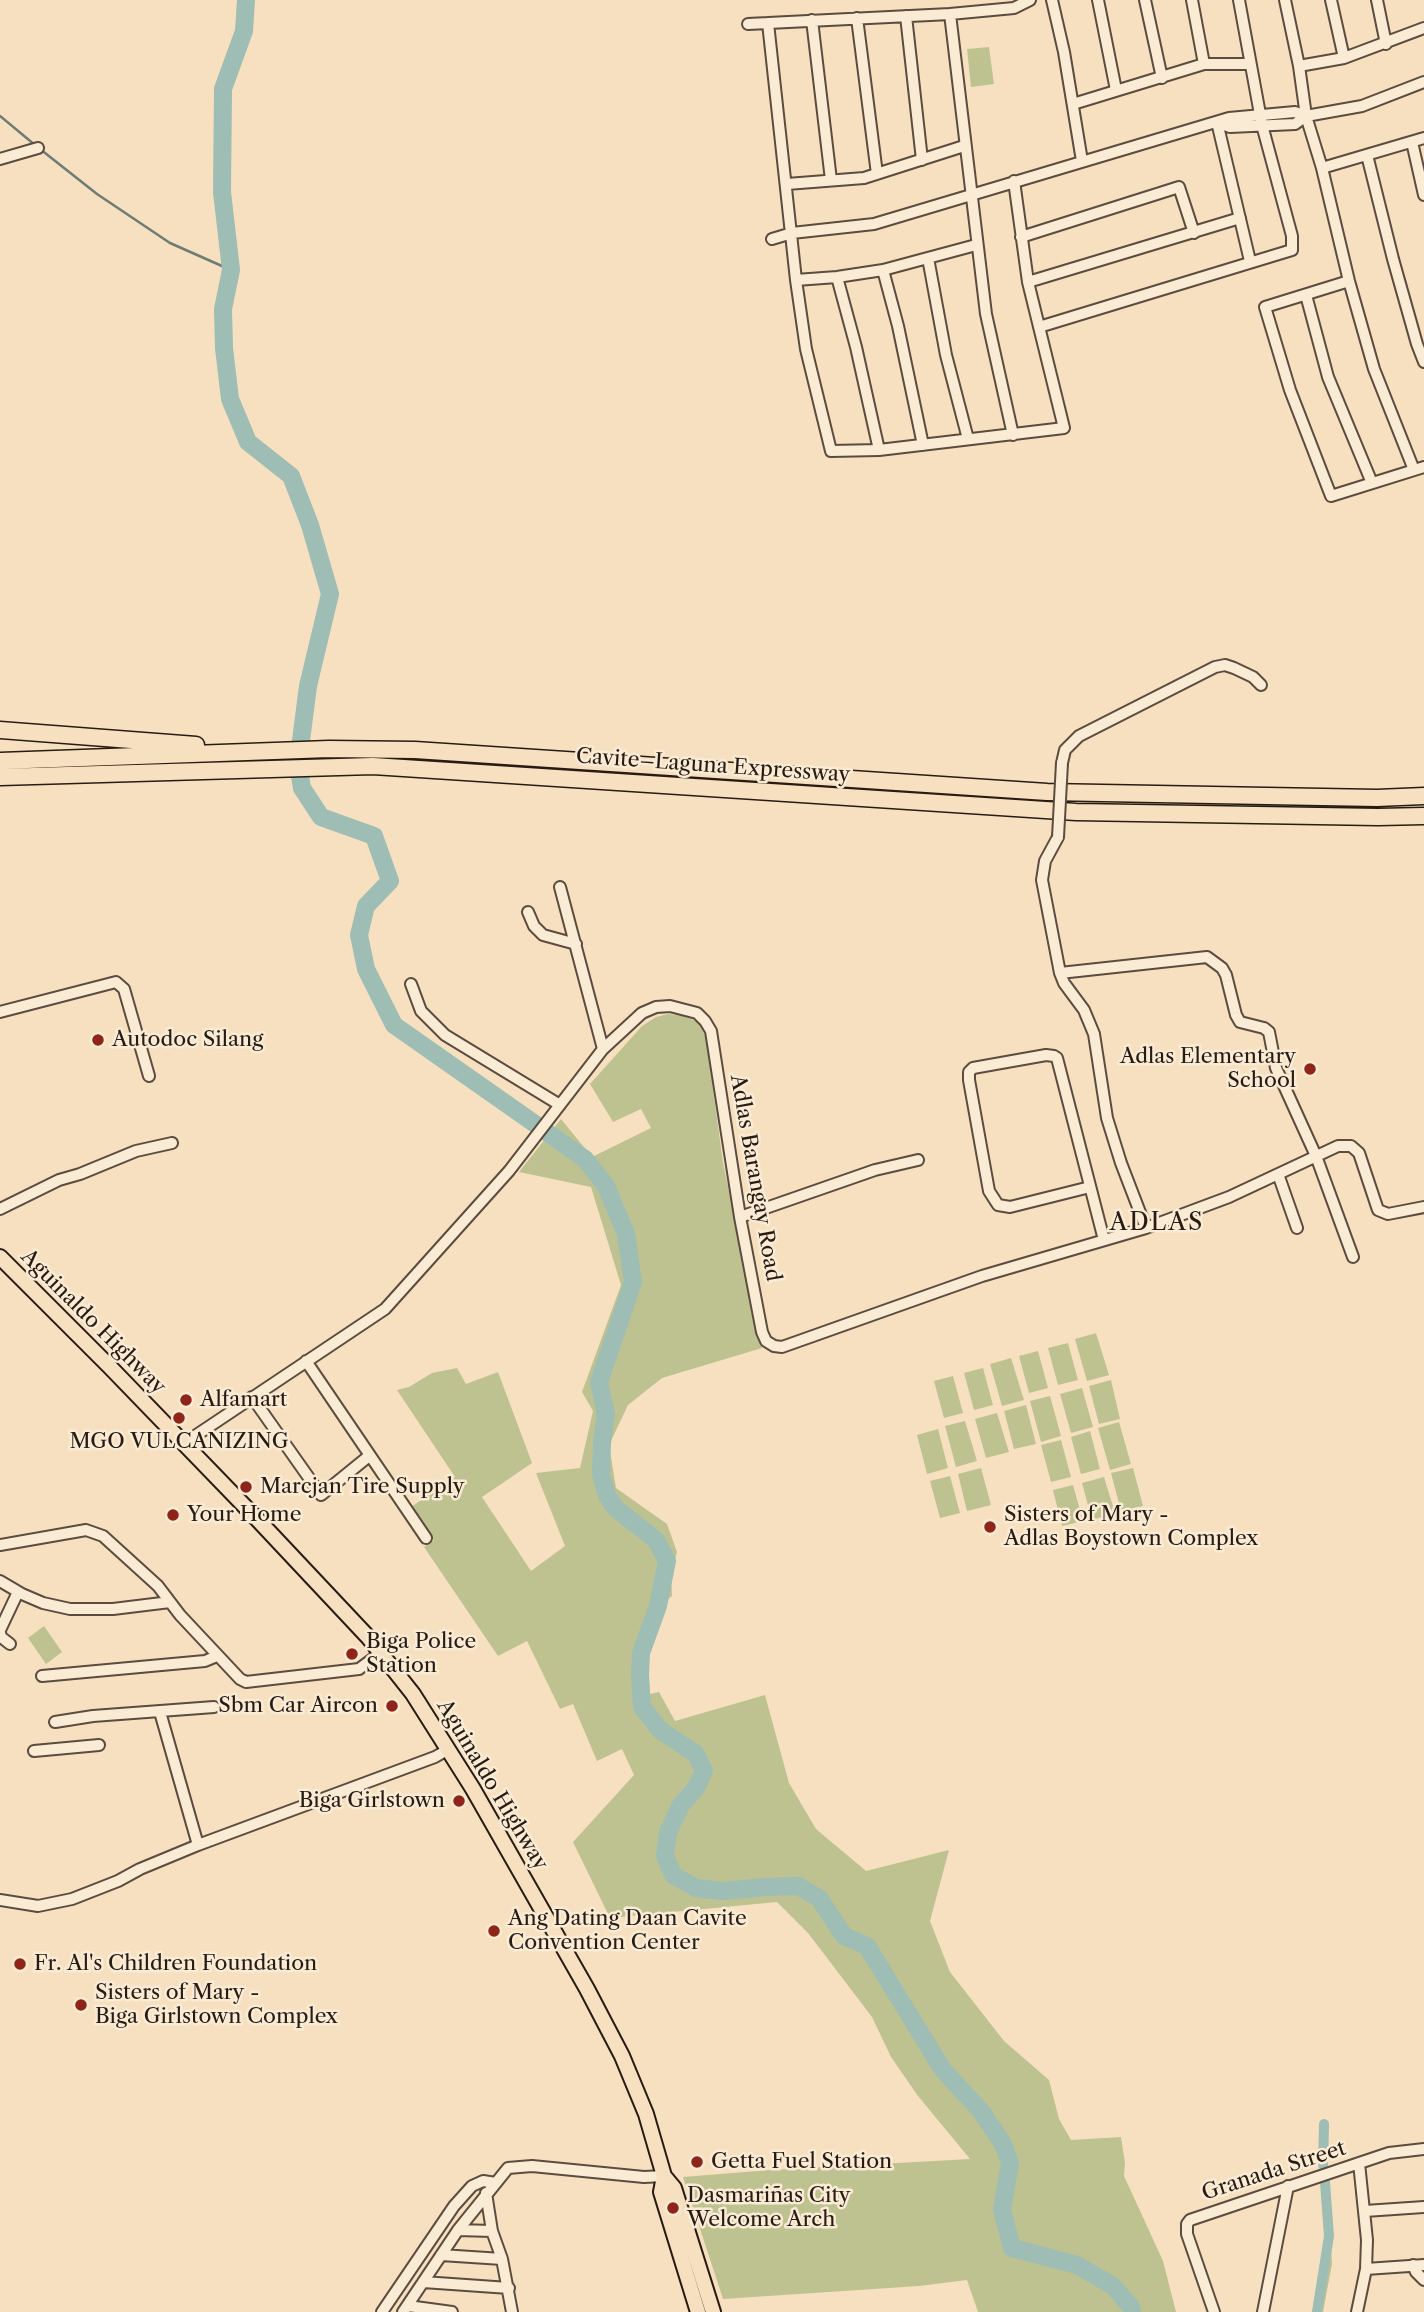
<!DOCTYPE html>
<html>
<head>
<meta charset="utf-8">
<style>
  body { margin:0 }
  canvas { display:block; background:#f7e0bf }
</style>
</head>
<body>
<canvas width="1424" height="2312"></canvas>
<script>
const context = document.querySelector('canvas').getContext('2d');
context.lineJoin = 'round';
function fillPath(path, color) {
  context.fillStyle = color;
  context.fill(path, 'evenodd');
}
function poly(rows) {
  const path = new Path2D();
  for (const r of rows) {
    path.moveTo(r[0], r[1]);
    for (let i = 2; i < r.length; i += 2) path.lineTo(r[i], r[i + 1]);
  }
  return path;
}
function trace(path, color, width, dash) {
  context.strokeStyle = color;
  context.lineWidth = width;
  context.lineCap = dash ? 'butt' : 'round';
  context.setLineDash(dash || []);
  context.stroke(path);
}
function drawText(font, color, halo, rows, align = 'center') {
  context.font = font + ' "Libre Caslon Text",serif';
  context.lineWidth = 5;
  context.setLineDash([]);
  context.textBaseline = 'middle';
  context.strokeStyle = halo;
  context.fillStyle = color;
  for (const [text, x, y, turn = 0] of rows) {
    context.save();
    context.translate(x, y);
    context.rotate((+turn || 0) * Math.PI / 180);
    context.textAlign = isNaN(turn) ? turn : align;
    if (halo) context.strokeText(text, 0, 0);
    context.fillText(text, 0, 0);
    context.restore();
  }
}
fillPath(poly([
  [989,47,994,84,971,87,967,49],
  [668,1014,684,1016,698,1022,706,1037,723,1163,762,1348,662,1378,628,1405,609,1445,616,1488,667,1524,677,1552,671,1574,672,1596,662,1604,661,1619,647,1663,650,1694,659,1692,675,1721,765,1695,789,1783,816,1829,866,1871,949,1850,930,1921,950,1972,1004,2041,1049,2080,1059,2119,1071,2140,1121,2137,1125,2163,1124,2176,1163,2261,1176,2312,978,2312,967,2280,919,2286,723,2299,683,2177,770,2170,970,2159,918,2096,891,2057,872,2017,808,1933,777,1902,610,1918,573,1842,634,1775,622,1749,597,1761,573,1704,560,1709,527,1641,498,1656,424,1547,434,1540,411,1507,455,1477,397,1390,409,1387,432,1373,457,1368,466,1384,498,1372,532,1463,482,1497,531,1571,565,1546,536,1473,580,1468,593,1411,582,1392,621,1285,591,1187,519,1172,561,1119,592,1157,651,1128,641,1109,613,1122,590,1084,642,1026,656,1017],
  [1096,1333,1109,1375,1087,1381,1075,1339],
  [1068,1343,1078,1380,1058,1385,1048,1348],
  [1038,1351,1048,1388,1029,1393,1019,1356],
  [1011,1358,1024,1400,1002,1406,990,1364],
  [983,1368,993,1405,974,1410,964,1373],
  [953,1376,963,1413,944,1418,934,1381],
  [1111,1380,1120,1419,1099,1424,1089,1386],
  [1082,1388,1093,1427,1071,1433,1060,1394],
  [1050,1396,1061,1436,1041,1442,1030,1401],
  [1026,1405,1036,1444,1014,1449,1004,1411],
  [997,1413,1009,1452,986,1458,975,1419],
  [965,1421,977,1461,956,1467,945,1426],
  [1119,1422,1131,1464,1110,1470,1098,1428],
  [938,1429,948,1468,927,1474,917,1435],
  [1090,1431,1100,1469,1081,1474,1071,1437],
  [1061,1440,1071,1477,1051,1482,1041,1445],
  [981,1468,991,1505,967,1511,958,1474],
  [1133,1468,1143,1506,1121,1511,1111,1473],
  [950,1476,960,1513,940,1518,930,1481],
  [1104,1477,1115,1513,1092,1520,1082,1483],
  [1073,1485,1083,1521,1062,1526,1053,1490],
  [44,1626,62,1652,46,1664,28,1638],
  [1327,2181,1332,2264,1323,2312,1312,2312,1326,2235,1322,2183]
]), '#bec291');
trace(poly([
  [0,116,35,145],
  [40,149,97,194,170,243,231,270]
]), '#6e7c75', 2.5);
trace(poly([
  [1323,2165,1324,2124],
  [1317,2312,1329,2236,1325,2182]
]), '#9dbdb5', 10);
trace(poly([
  [246,0,244,31,223,89,222,192,231,270,223,309,224,348,230,399,248,442,291,476,310,525,330,594,308,686,298,764,302,788,321,817,374,836,390,881,366,906,359,935,366,969,394,1025,585,1159,606,1186,626,1234,633,1282,599,1382,606,1414,602,1443,601,1475,607,1495,615,1508,656,1540,667,1561,658,1606,641,1653,640,1675,642,1707,660,1730,696,1754,704,1771,696,1788,681,1805,668,1832,665,1856,673,1875,696,1888,723,1891,764,1887,798,1886,819,1898,844,1936,867,1946,943,2070,981,2111,1003,2144,1010,2163,1002,2210,1012,2248,1077,2265,1113,2286,1131,2307,1132,2312]
]), '#9dbdb5', 18);
const minor = poly([
  [1052,0,1064,52,1082,161],
  [1098,0,1116,90],
  [1145,0,1162,78],
  [1192,0,1204,64],
  [1285,0,1299,66,1306,116,1322,168,1349,281,1374,369,1414,470],
  [1331,0,1344,58],
  [1377,0,1386,44],
  [950,14,986,314,1013,435],
  [906,16,922,160],
  [857,18,877,174],
  [812,20,831,180],
  [768,23,796,280,806,349,831,451,879,450,1064,428,1028,282,1014,181],
  [748,24,950,14,1014,8,1030,0],
  [1299,66,1344,58,1424,28],
  [1073,104,1204,64,1249,64],
  [1217,122,1230,127,1295,124,1306,116,1362,106,1424,82],
  [1217,122,1250,261],
  [1412,142,1424,195],
  [1367,155,1393,259,1417,344,1424,362],
  [0,159,38,148],
  [1322,168,1424,138],
  [787,184,864,178,964,146],
  [1021,237,1179,187,1194,233],
  [772,239,792,233,874,224,1229,118,1295,112,1306,116],
  [928,258,946,355,968,439],
  [883,270,898,326,923,445],
  [837,277,856,347,879,450],
  [796,280,837,277,883,270,976,245],
  [1349,281,1265,307,1290,390,1331,496,1424,467],
  [1028,282,1240,218],
  [1306,295,1328,377,1372,483],
  [1039,327,1292,250,1292,236,1262,125,1239,0],
  [1062,763,1065,750,1079,736,1215,667,1225,665,1234,668,1253,677,1261,685],
  [1058,837,1045,861,1042,880,1060,973,1064,983,1084,1010,1094,1034,1107,1118,1121,1163,1146,1228],
  [560,887,603,1049],
  [528,912,534,926,543,935,576,944],
  [1060,973,1207,957,1222,968,1226,975,1236,1015,1240,1022,1264,1028,1269,1032,1276,1068,1316,1156,1353,1257],
  [411,984,421,1011,445,1035,560,1105],
  [0,1012,116,982,124,989,149,1076],
  [1278,1174,1297,1228],
  [1090,1187,1010,1207,998,1205,989,1191,969,1080,969,1072,973,1068,1046,1055,1054,1056,1057,1058,1104,1240],
  [0,1209,59,1180,80,1174,136,1151,172,1143],
  [740,1217,875,1170,918,1160],
  [306,1361,426,1538],
  [252,1397,321,1495,369,1456],
  [183,1444,385,1309,509,1171,603,1049,642,1013,656,1007,670,1006,697,1013,705,1021,711,1031,740,1217,762,1332,766,1341,774,1346,782,1347,982,1276,1146,1228,1229,1197,1338,1146,1351,1146,1359,1153,1378,1210,1388,1214,1424,1207],
  [0,1545,86,1530,103,1536,158,1586,180,1615,240,1679,246,1682,359,1669,382,1652],
  [0,1581,22,1594,43,1603,70,1609,113,1609,170,1602],
  [0,1630,18,1592],
  [0,1633,1,1637,10,1644],
  [42,1676,205,1661,217,1656],
  [160,1712,198,1845],
  [55,1722,93,1716,214,1707],
  [34,1751,99,1745],
  [0,1900,38,1906,72,1899,118,1881,140,1869,198,1845,435,1757,449,1749],
  [486,2193,492,2231,502,2259,512,2312],
  [1365,2211,1424,2207],
  [458,2230,492,2231],
  [441,2255,502,2259],
  [1413,2265,1416,2272,1424,2280],
  [1366,2269,1424,2265],
  [423,2282,509,2288],
  [408,2306,452,2312],
  [382,2312,454,2206,472,2186,483,2181,496,2183],
  [403,2312,458,2230,508,2168,532,2166,644,2177,664,2176],
  [1214,2312,1187,2234,1187,2224,1190,2220,1389,2153,1424,2149],
  [1263,2312,1288,2186],
  [1357,2312,1366,2269,1367,2240,1359,2163]
]);
const major = poly([
  [0,1257,110,1367,258,1520,368,1637,413,1694,473,1789,587,1989,622,2056,646,2114,664,2176,674,2188,713,2312],
  [664,2176,661,2192,698,2312]
]);
const highway = poly([
  [0,730,196,745],
  [0,761,329,749,415,750,1047,792,1377,798,1424,796],
  [0,777,373,766,1076,812,1378,817,1424,816]
]);
trace(minor, '#5b4c3f', 14);
trace(major, '#271b14', 18);
trace(highway, '#271b14', 19);
trace(minor, '#faebd5', 10);
trace(major, '#f7e0bf', 14);
trace(highway, '#f7e0bf', 16);
const minorBridge = poly([
  [1058,837,1062,763]
]);
trace(minorBridge, '#5b4c3f', 14, []);
trace(minorBridge, '#faebd5', 10);
for (const [x, y, r, color] of [
  [98,1040,7,"#8f2418"],
  [1310,1069,7,"#8f2418"],
  [186,1400,7,"#8f2418"],
  [179,1418,7,"#8f2418"],
  [246,1487,7,"#8f2418"],
  [173,1515,7,"#8f2418"],
  [990,1527,7,"#8f2418"],
  [352,1654,7,"#8f2418"],
  [392,1706,7,"#8f2418"],
  [459,1801,7,"#8f2418"],
  [494,1931,7,"#8f2418"],
  [20,1964,7,"#8f2418"],
  [81,2005,7,"#8f2418"],
  [697,2162,7,"#8f2418"],
  [673,2208,7,"#8f2418"]
]) {
  const dot = new Path2D();
  dot.arc(x, y, r, 0, 2 * Math.PI);
  context.fillStyle = color;
  context.fill(dot);
  trace(dot, '#faebd5', 2.5);
}
drawText('21px', '#271b14', '#faebd5', [
  ["Cavite–Laguna Expressway",713,766,4],
  ["Adlas Barangay Road",755,1178,80],
  ["Aguinaldo Highway",93,1322,45],
  ["Aguinaldo Highway",492,1785,59],
  ["Granada Street",1274,2171,-18]
]);
drawText('21px', '#271b14', '#faebd5', [
  ["Autodoc Silang",112,1040],
  ["Adlas Elementary",1296,1057,"right"],
  ["School",1296,1081,"right"],
  ["Alfamart",200,1400],
  ["MGO VULCANIZING",179,1442,"center"],
  ["Marcjan Tire Supply",260,1487],
  ["Your Home",187,1515],
  ["Sisters of Mary -",1004,1515],
  ["Adlas Boystown Complex",1004,1539],
  ["Biga Police",366,1642],
  ["Station",366,1666],
  ["Sbm Car Aircon",378,1706,"right"],
  ["Biga Girlstown",445,1801,"right"],
  ["Ang Dating Daan Cavite",508,1919],
  ["Convention Center",508,1943],
  ["Fr. Al's Children Foundation",34,1964],
  ["Sisters of Mary -",95,1993],
  ["Biga Girlstown Complex",95,2017],
  ["Getta Fuel Station",711,2162],
  ["Dasmariñas City",687,2196],
  ["Welcome Arch",687,2220]
], 'left');
context.letterSpacing = '2px';
drawText('24px', '#271b14', '#faebd5', [
  ["ADLAS",1157,1223]
]);
context.letterSpacing = '0px';
</script>
</body>
</html>
